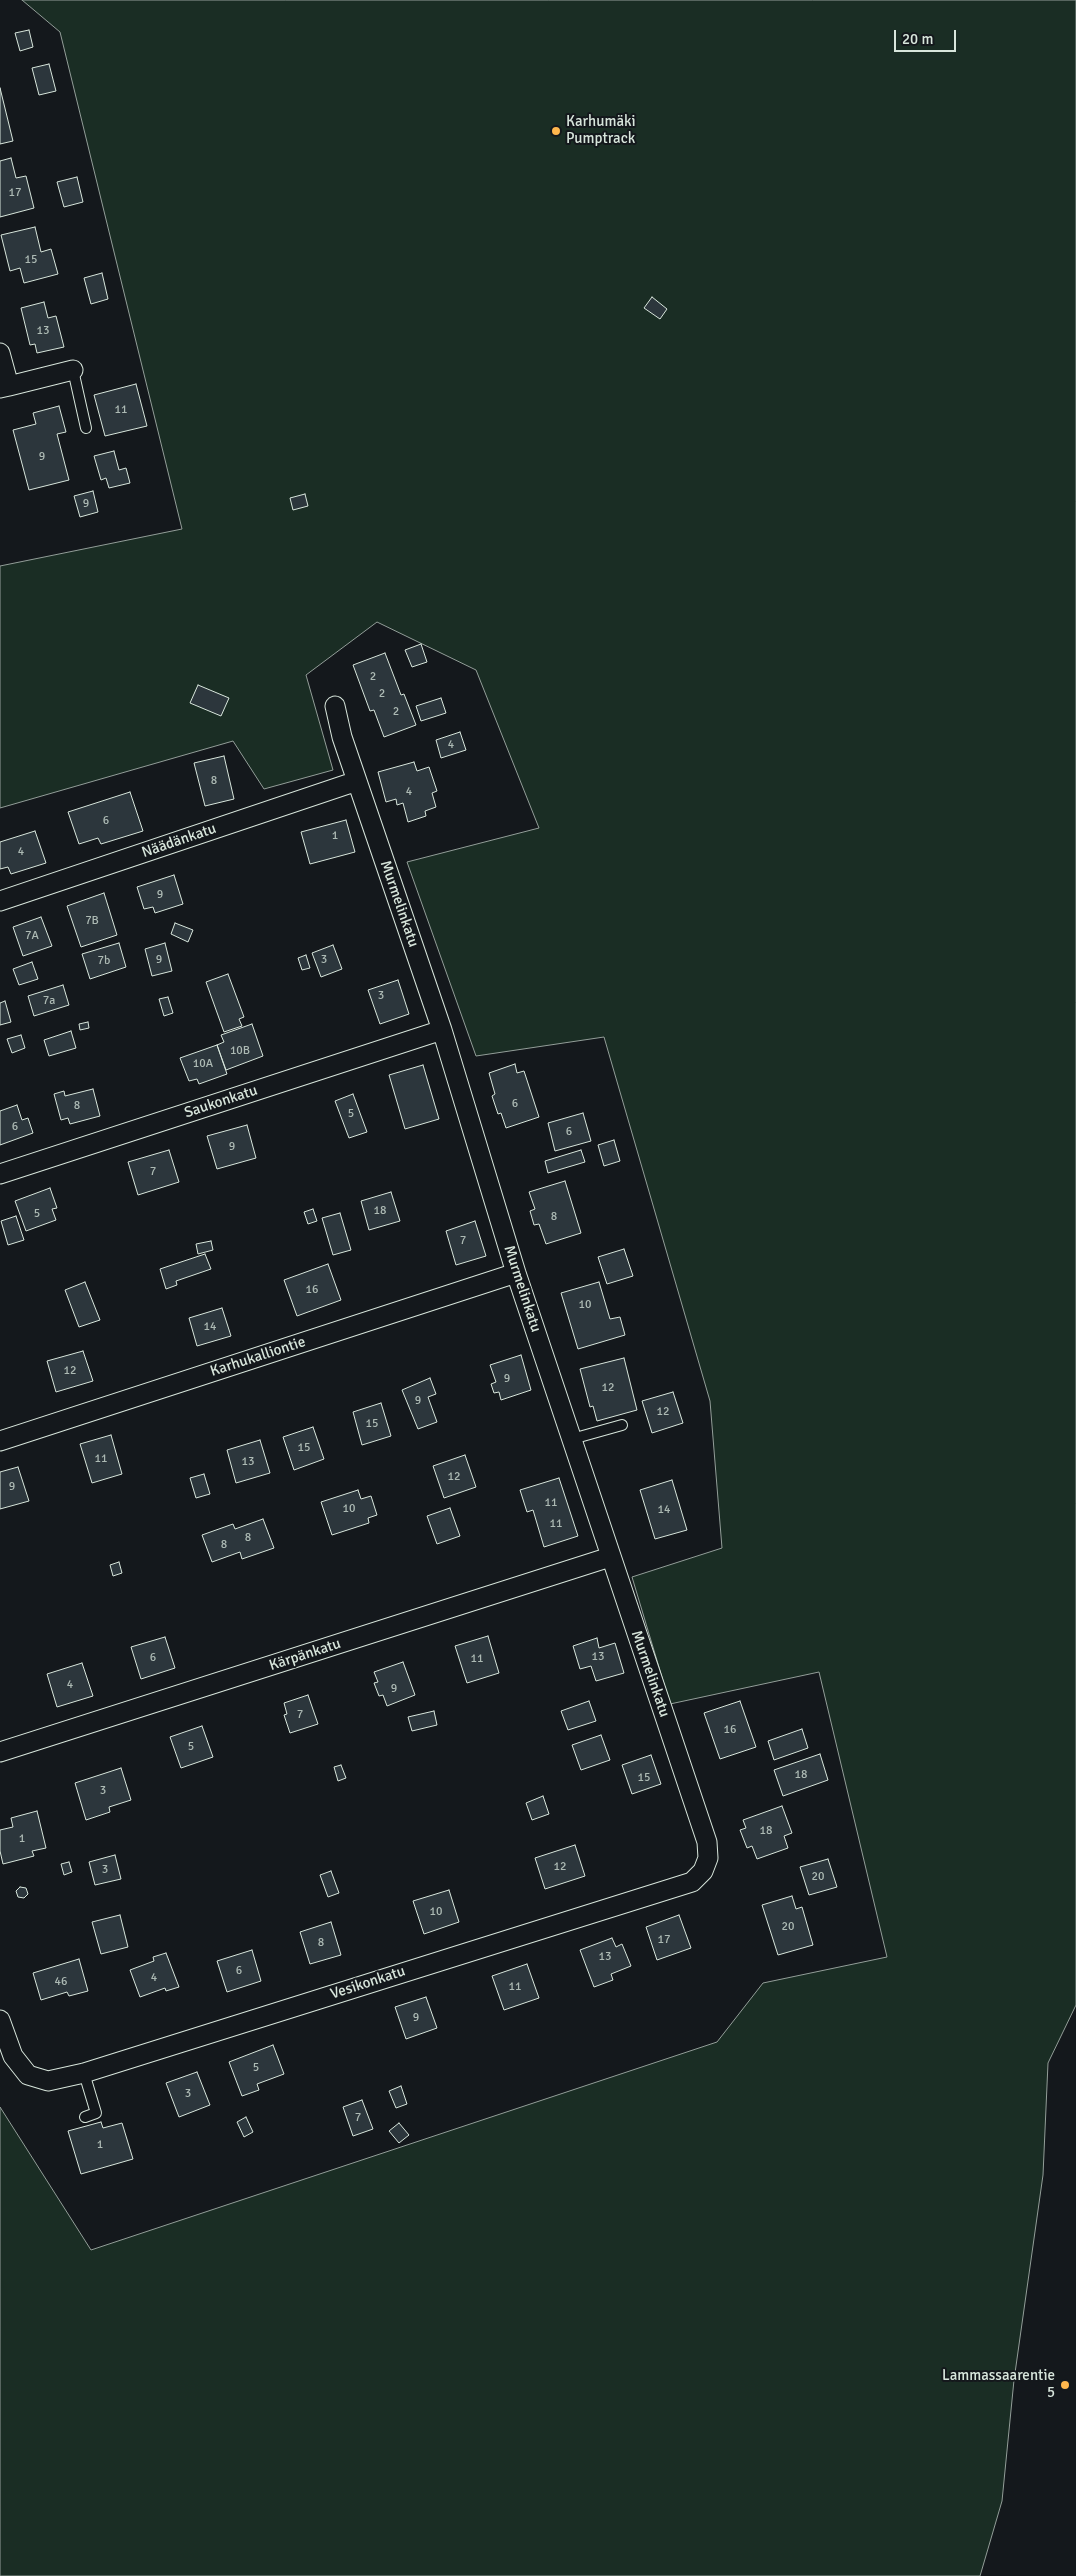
<!DOCTYPE html>
<html>
<head>
<meta charset="utf-8">
<style>
  body { margin:0 }
  #map { position:relative; width:1076px; height:2576px; overflow:hidden; background:#14181c; font-family:Signika,sans-serif }
  canvas { display:block }
  .scale { position:absolute; left:894px; top:30px; width:62px; height:22px; box-sizing:border-box; border:2px solid #d8e6dc; border-top:0; padding-left:6px; font-size:15px; line-height:18px; white-space:nowrap; color:#d8e6dc; -webkit-text-stroke:4px #14181c; paint-order:stroke }
</style>
</head>
<body>
<div id="map">
<canvas width="1076" height="2576"></canvas>
<div class="scale">20 m</div>
</div>
<script>
const context = document.querySelector('canvas').getContext('2d');
context.lineJoin = 'round';
function fillPath(path, color) {
  context.fillStyle = color;
  context.fill(path, 'evenodd');
}
function poly(rows) {
  const path = new Path2D();
  for (const r of rows) {
    path.moveTo(r[0], r[1]);
    for (let i = 2; i < r.length; i += 2) path.lineTo(r[i], r[i + 1]);
  }
  return path;
}
function trace(path, color, width, dash) {
  context.strokeStyle = color;
  context.lineWidth = width;
  context.lineCap = dash ? 'butt' : 'round';
  context.setLineDash(dash || []);
  context.stroke(path);
}
function drawText(font, color, halo, rows, align = 'center') {
  context.font = font + ' Signika,sans-serif';
  context.lineWidth = 4;
  context.setLineDash([]);
  context.textBaseline = 'middle';
  context.strokeStyle = halo;
  context.fillStyle = color;
  for (const [text, x, y, turn = 0] of rows) {
    context.save();
    context.translate(x, y);
    context.rotate((+turn || 0) * Math.PI / 180);
    context.textAlign = isNaN(turn) ? turn : align;
    if (halo) context.strokeText(text, 0, 0);
    context.fillText(text, 0, 0);
    context.restore();
  }
}
const green = poly([
  [22,0,1076,0,1076,2005,1048,2063,1043,2175,1014,2380,1002,2501,980,2576,0,2576,0,2107,91,2250,717,2042,763,1983,887,1957,819,1672,670,1704,632,1577,722,1548,710,1401,604,1037,476,1056,407,862,539,828,476,670,377,622,306,675,333,770,264,789,233,741,0,808,0,566,182,529,60,32,22,0]
]);
fillPath(green, '#1a2d24');
trace(green, '#939e99', 1);
const building = poly([
  [29,30,33,47,20,51,15,33,29,30],
  [49,64,56,91,39,95,32,68,49,64],
  [0,88,13,141,0,144,0,88],
  [11,158,16,178,26,176,34,208,0,217,0,161,11,158],
  [77,177,83,202,64,207,57,182,77,177],
  [35,227,41,252,51,249,58,274,24,283,20,268,10,271,1,235,35,227],
  [102,273,108,299,91,304,84,278,102,273],
  [652,297,667,309,660,319,644,308,652,297],
  [44,302,48,318,56,316,64,347,37,353,35,344,30,345,21,308,44,302],
  [136,384,147,426,105,436,94,395,136,384],
  [59,406,66,432,57,434,69,480,29,490,13,430,36,424,33,413,59,406],
  [114,451,119,470,126,468,130,483,109,488,106,478,101,480,94,456,114,451],
  [93,491,98,512,80,517,74,496,93,491],
  [305,494,308,506,293,510,290,498,305,494],
  [421,644,427,662,412,667,405,650,421,644],
  [385,653,401,695,404,694,416,725,384,737,374,710,370,711,353,665,385,653],
  [198,685,229,698,221,716,190,703,198,685],
  [441,698,446,713,421,721,416,706,441,698],
  [460,732,466,750,441,758,436,740,460,732],
  [224,756,234,799,205,806,194,763,224,756],
  [414,762,417,771,429,767,437,791,432,793,436,807,425,811,426,816,408,822,403,803,397,805,396,799,386,802,378,772,414,762],
  [130,792,143,831,101,844,98,838,79,844,68,812,130,792],
  [346,820,355,852,310,864,301,832,346,820],
  [35,831,46,863,11,874,8,867,0,869,0,842,35,831],
  [174,875,183,904,155,913,153,907,144,909,137,887,174,875],
  [104,893,117,935,81,947,67,906,104,893],
  [41,917,52,946,23,956,13,927,41,917],
  [175,923,193,930,188,942,171,934,175,923],
  [119,943,126,967,90,979,82,954,119,943],
  [165,943,172,971,152,976,145,949,165,943],
  [333,945,342,969,321,977,312,953,333,945],
  [306,955,310,968,302,970,298,958,306,955],
  [32,962,38,979,19,985,13,969,32,962],
  [228,974,244,1017,239,1019,242,1026,224,1032,206,982,228,974],
  [398,980,409,1014,380,1024,368,990,398,980],
  [63,985,69,1005,34,1016,28,996,63,985],
  [168,997,173,1013,164,1016,159,999,168,997],
  [5,1001,11,1022,0,1025,0,1003,5,1001],
  [88,1022,89,1028,80,1030,79,1024,88,1022],
  [252,1024,263,1056,226,1070,217,1045,224,1042,221,1035,252,1024],
  [71,1031,76,1048,49,1056,44,1040,71,1031],
  [21,1035,25,1048,12,1053,7,1039,21,1035],
  [217,1045,227,1074,199,1084,197,1079,189,1081,180,1058,217,1045],
  [515,1064,517,1073,524,1071,539,1117,506,1128,501,1113,498,1114,492,1096,495,1094,489,1073,515,1064],
  [423,1065,439,1119,405,1129,389,1075,423,1065],
  [93,1089,100,1116,70,1124,68,1118,61,1120,54,1094,64,1091,65,1096,93,1089],
  [353,1094,367,1132,349,1138,335,1101,353,1094],
  [17,1105,22,1120,28,1118,33,1133,0,1145,0,1111,17,1105],
  [583,1113,591,1141,555,1151,548,1123,583,1113],
  [247,1125,256,1158,217,1169,207,1136,247,1125],
  [614,1140,620,1161,604,1166,598,1145,614,1140],
  [169,1150,179,1182,138,1195,128,1162,169,1150],
  [581,1150,585,1162,548,1173,545,1161,581,1150],
  [565,1181,581,1233,546,1244,539,1224,534,1225,530,1211,535,1209,529,1192,565,1181],
  [50,1188,57,1208,52,1209,56,1220,26,1231,15,1201,50,1188],
  [391,1192,400,1221,369,1230,361,1201,391,1192],
  [313,1209,317,1221,308,1224,304,1212,313,1209],
  [340,1213,351,1250,333,1255,322,1218,340,1213],
  [16,1216,24,1240,8,1245,1,1221,16,1216],
  [475,1221,486,1256,456,1265,446,1231,475,1221],
  [211,1241,213,1250,198,1254,196,1244,211,1241],
  [624,1249,633,1276,607,1284,598,1257,624,1249],
  [205,1254,211,1269,176,1281,177,1285,166,1289,160,1269,205,1254],
  [328,1264,341,1300,297,1316,284,1280,328,1264],
  [85,1282,100,1320,79,1327,65,1290,85,1282],
  [599,1282,610,1319,620,1317,625,1335,578,1349,561,1293,599,1282],
  [222,1308,231,1336,197,1346,189,1318,222,1308],
  [83,1351,93,1381,56,1392,47,1361,83,1351],
  [521,1355,531,1390,501,1400,499,1392,494,1393,491,1384,496,1382,490,1365,521,1355],
  [624,1358,637,1410,597,1421,593,1406,590,1407,580,1369,624,1358],
  [430,1378,436,1394,428,1397,437,1422,418,1429,402,1390,430,1378],
  [673,1392,683,1423,652,1433,642,1401,673,1392],
  [381,1403,391,1436,362,1445,353,1412,381,1403],
  [313,1427,324,1459,294,1470,283,1437,313,1427],
  [111,1435,122,1474,92,1483,80,1444,111,1435],
  [260,1440,270,1473,236,1483,227,1450,260,1440],
  [465,1455,476,1487,444,1498,433,1466,465,1455],
  [18,1467,29,1501,0,1509,0,1472,18,1467],
  [204,1474,210,1494,196,1498,190,1478,204,1474],
  [559,1478,578,1536,544,1547,533,1510,527,1512,520,1490,559,1478],
  [672,1480,687,1530,655,1539,640,1490,672,1480],
  [358,1490,361,1499,371,1496,377,1515,368,1518,369,1523,332,1535,321,1502,358,1490],
  [450,1508,460,1536,437,1544,427,1516,450,1508],
  [263,1519,274,1548,242,1559,240,1552,212,1562,202,1535,233,1524,235,1529,263,1519],
  [119,1562,122,1573,113,1576,110,1565,119,1562],
  [488,1636,499,1673,467,1683,455,1646,488,1636],
  [165,1637,175,1668,141,1679,131,1647,165,1637],
  [597,1638,599,1648,615,1643,624,1673,596,1681,591,1666,580,1669,573,1646,597,1638],
  [403,1662,415,1695,387,1706,383,1695,379,1696,374,1683,378,1682,374,1672,403,1662],
  [82,1663,93,1696,57,1707,47,1674,82,1663],
  [308,1695,318,1724,290,1733,284,1715,287,1714,284,1703,308,1695],
  [589,1701,596,1721,568,1730,561,1711,589,1701],
  [740,1701,756,1747,720,1759,704,1713,740,1701],
  [434,1711,437,1725,412,1731,408,1717,434,1711],
  [202,1726,213,1757,181,1768,170,1737,202,1726],
  [802,1729,808,1748,774,1760,768,1741,802,1729],
  [601,1735,610,1760,581,1770,572,1745,601,1735],
  [820,1754,828,1780,783,1796,774,1770,820,1754],
  [651,1755,661,1784,632,1794,622,1765,651,1755],
  [341,1765,346,1778,338,1781,334,1767,341,1765],
  [121,1768,131,1800,109,1807,110,1812,86,1820,75,1783,121,1768],
  [543,1796,549,1814,532,1820,526,1803,543,1796],
  [782,1806,792,1833,784,1836,788,1848,757,1859,752,1846,747,1848,740,1830,746,1828,743,1820,782,1806],
  [37,1811,46,1848,32,1851,34,1856,3,1864,0,1851,0,1830,13,1827,11,1818,37,1811],
  [575,1845,585,1876,545,1889,535,1858,575,1845],
  [115,1855,121,1879,95,1885,89,1862,115,1855],
  [828,1859,837,1887,809,1895,800,1867,828,1859],
  [69,1862,72,1872,64,1875,61,1864,69,1862],
  [331,1871,339,1893,328,1897,320,1875,331,1871],
  [20,1887,26,1888,28,1894,24,1898,18,1897,16,1891,20,1887],
  [449,1890,459,1922,424,1934,413,1901,449,1890],
  [792,1896,796,1909,802,1907,813,1945,778,1955,762,1905,792,1896],
  [120,1915,128,1947,101,1954,92,1922,120,1915],
  [679,1915,691,1948,657,1960,646,1927,679,1915],
  [331,1922,341,1955,310,1964,300,1932,331,1922],
  [612,1938,616,1947,622,1944,631,1966,611,1974,613,1980,594,1987,580,1950,612,1938],
  [252,1950,261,1981,227,1992,217,1961,252,1950],
  [166,1953,179,1987,166,1991,165,1988,140,1997,130,1970,154,1961,153,1957,166,1953],
  [79,1959,88,1991,69,1996,67,1992,41,2000,33,1973,79,1959],
  [527,1964,539,1998,504,2010,492,1976,527,1964],
  [426,1997,437,2028,406,2039,395,2007,426,1997],
  [273,2045,284,2074,257,2084,259,2090,242,2096,229,2062,273,2045],
  [197,2072,210,2105,179,2117,166,2083,197,2072],
  [401,2086,407,2104,396,2108,389,2091,401,2086],
  [362,2100,373,2129,353,2136,343,2107,362,2100],
  [246,2117,253,2132,244,2137,237,2122,246,2117],
  [101,2122,103,2128,122,2123,133,2159,81,2174,68,2131,101,2122],
  [399,2123,409,2135,399,2143,389,2131,399,2123]
]);
fillPath(building, '#2c363c');
trace(building, '#d8e6dc', 1);
const service = poly([
  [73,370,86,428],
  [572,1439,622,1425],
  [84,2073,96,2113,85,2117]
]);
const minor = poly([
  [0,353,9,386,0,388],
  [9,386,73,370],
  [0,901,357,781],
  [0,1174,442,1030],
  [0,1441,516,1273],
  [0,1752,610,1557],
  [0,2020,13,2056,28,2075,48,2081,84,2073,692,1882,703,1871,708,1858,707,1842,516,1273,442,1030,342,737,335,706]
]);
trace(service, '#d8e6dc', 12);
trace(minor, '#d8e6dc', 21);
trace(service, '#14181c', 10);
trace(minor, '#14181c', 19);
for (const [x, y, r, color] of [
  [556,131,5,"#ffb74d"],
  [1065,2385,5,"#ffb74d"]
]) {
  const dot = new Path2D();
  dot.arc(x, y, r, 0, 2 * Math.PI);
  context.fillStyle = color;
  context.fill(dot);
  trace(dot, '#14181c', 2);
}
drawText('12px', '#adbab4', null, [
  ["17",15,193],
  ["15",31,260],
  ["13",43,331],
  ["11",121,410],
  ["9",42,457],
  ["9",86,504],
  ["2",373,677],
  ["2",382,694],
  ["2",396,712],
  ["4",451,745],
  ["8",214,781],
  ["4",409,792],
  ["6",106,821],
  ["1",335,836],
  ["4",21,852],
  ["9",160,895],
  ["7B",92,921],
  ["7A",32,936],
  ["9",159,960],
  ["3",324,960],
  ["7b",104,961],
  ["3",381,996],
  ["7a",49,1001],
  ["10B",240,1051],
  ["10A",203,1064],
  ["6",515,1104],
  ["8",77,1106],
  ["5",351,1114],
  ["6",15,1127],
  ["6",569,1132],
  ["9",232,1147],
  ["7",153,1172],
  ["18",380,1211],
  ["5",37,1214],
  ["8",554,1217],
  ["7",463,1241],
  ["16",312,1290],
  ["10",585,1305],
  ["14",210,1327],
  ["12",70,1371],
  ["9",507,1379],
  ["12",608,1388],
  ["9",418,1401],
  ["12",663,1412],
  ["15",372,1424],
  ["15",304,1448],
  ["11",101,1459],
  ["13",248,1462],
  ["12",454,1477],
  ["9",12,1487],
  ["11",551,1503],
  ["10",349,1509],
  ["14",664,1510],
  ["11",556,1524],
  ["8",248,1538],
  ["8",224,1545],
  ["13",598,1657],
  ["6",153,1658],
  ["11",477,1659],
  ["4",70,1685],
  ["9",394,1689],
  ["7",300,1715],
  ["16",730,1730],
  ["5",191,1747],
  ["18",801,1775],
  ["15",644,1778],
  ["3",103,1791],
  ["18",766,1831],
  ["1",22,1839],
  ["12",560,1867],
  ["3",105,1870],
  ["20",818,1877],
  ["10",436,1912],
  ["20",788,1927],
  ["17",664,1940],
  ["8",321,1943],
  ["13",605,1957],
  ["6",239,1971],
  ["4",154,1978],
  ["46",61,1982],
  ["11",515,1987],
  ["9",416,2018],
  ["5",256,2068],
  ["3",188,2094],
  ["7",358,2118],
  ["1",100,2145]
]);
drawText('15px', '#d8e6dc', '#14181c', [
  ["Karhumäki",566,122],
  ["Pumptrack",566,139],
  ["Lammassaarentie",1055,2376,"right"],
  ["5",1055,2393,"right"]
], 'left');
drawText('15px', '#d8e6dc', '#14181c', [
  ["Näädänkatu",179,841,-19],
  ["Murmelinkatu",399,904,71],
  ["Saukonkatu",221,1102,-18],
  ["Murmelinkatu",522,1289,72],
  ["Karhukalliontie",258,1357,-18],
  ["Kärpänkatu",305,1655,-18],
  ["Murmelinkatu",650,1674,71],
  ["Vesikonkatu",368,1983,-18]
]);
</script>
</body>
</html>
